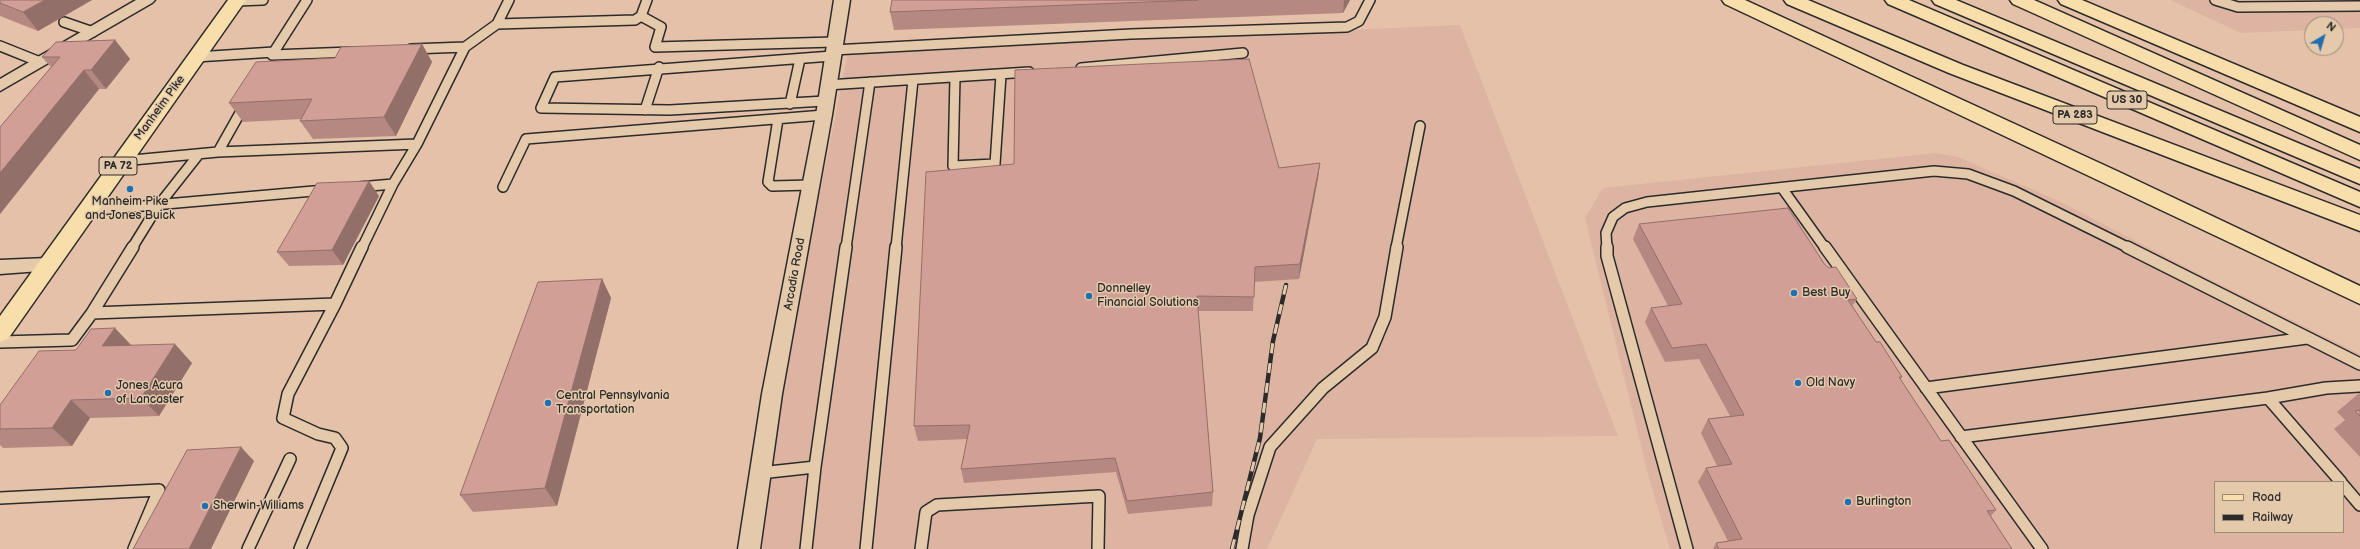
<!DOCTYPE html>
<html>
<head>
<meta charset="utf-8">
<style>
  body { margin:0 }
  #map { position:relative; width:2360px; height:549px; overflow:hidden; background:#e6c1a9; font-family:"Balsamiq Sans",sans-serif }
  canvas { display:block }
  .legend { position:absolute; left:2214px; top:481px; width:130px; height:52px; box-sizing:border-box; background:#e4c9ab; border:1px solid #9a8a78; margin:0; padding:5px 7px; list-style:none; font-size:12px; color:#2b2b2b }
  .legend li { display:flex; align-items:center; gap:8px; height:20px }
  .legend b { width:20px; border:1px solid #9a8a78 }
  .north { position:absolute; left:2304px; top:16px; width:40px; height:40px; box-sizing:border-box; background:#e4c9ab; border:1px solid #9a8a78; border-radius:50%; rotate:38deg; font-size:11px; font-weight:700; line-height:16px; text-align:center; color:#2b2b2b }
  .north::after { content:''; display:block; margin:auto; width:14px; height:18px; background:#1f6fb2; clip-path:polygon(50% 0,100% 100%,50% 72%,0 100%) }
</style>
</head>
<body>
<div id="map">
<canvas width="2360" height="549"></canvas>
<ul class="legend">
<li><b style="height:5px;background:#f8deab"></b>Road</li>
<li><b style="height:5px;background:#2b2b2b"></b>Railway</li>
</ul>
<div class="north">N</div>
</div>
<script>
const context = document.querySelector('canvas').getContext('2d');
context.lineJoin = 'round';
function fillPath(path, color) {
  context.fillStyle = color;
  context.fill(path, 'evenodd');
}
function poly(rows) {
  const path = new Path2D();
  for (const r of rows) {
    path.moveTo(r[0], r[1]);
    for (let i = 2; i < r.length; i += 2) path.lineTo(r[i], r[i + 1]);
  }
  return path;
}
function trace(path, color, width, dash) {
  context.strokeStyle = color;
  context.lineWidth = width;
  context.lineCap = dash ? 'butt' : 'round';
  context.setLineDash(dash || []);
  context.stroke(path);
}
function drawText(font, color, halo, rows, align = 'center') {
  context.font = font + ' "Balsamiq Sans",sans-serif';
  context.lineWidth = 3;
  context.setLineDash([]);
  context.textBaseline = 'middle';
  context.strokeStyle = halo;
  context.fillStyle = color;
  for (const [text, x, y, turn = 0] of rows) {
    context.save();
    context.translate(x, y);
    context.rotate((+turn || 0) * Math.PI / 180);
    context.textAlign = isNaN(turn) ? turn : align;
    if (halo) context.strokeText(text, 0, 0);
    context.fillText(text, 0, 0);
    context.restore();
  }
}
fillPath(poly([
  [2170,0,2360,0,2360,28,2336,29,2336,24,2312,24,2312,30,2241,33],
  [1460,25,1618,436,1317,439,1267,549,749,549,848,52],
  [1936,153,1958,157,2059,201,2199,274,2360,354,2360,549,1670,549,1649,478,1585,218,1603,188],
  [2215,482,2343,482,2343,532,2215,532]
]), '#dcb4a1');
const serviceFar1 = poly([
  [307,0,272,55,351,52],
  [2215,0,2238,7,2360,6],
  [236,1,263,0],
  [641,16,661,27,655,47,834,42],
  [64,22,93,32],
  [497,24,635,20,641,16,647,0],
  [0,46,40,62],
  [411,49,465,47,497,24,509,0],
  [833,50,1131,34,1347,27,1359,21,1370,0],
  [196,57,274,52],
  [1081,68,1243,53],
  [955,77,953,166,995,164,1001,75],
  [827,85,1029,72],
  [825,101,670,110,541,108,555,77,832,56],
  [790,104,800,59],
  [645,110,659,67],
  [778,119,768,182,772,186,811,185],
  [218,152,417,144,465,47],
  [122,161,218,152,245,104],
  [393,184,417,144],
  [359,187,393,184,362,248],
  [503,187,526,139,824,115],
  [1782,188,1825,248],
  [86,211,325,190],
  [132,248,158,206,199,154],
  [846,248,870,82],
  [896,248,913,80],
  [1396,248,1420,126],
  [1607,248,1606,233,1613,217,1625,208,1647,202,1934,171,1968,174,2014,191,2129,248]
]);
const service = poly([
  [133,247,92,313,335,304,362,247],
  [1607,247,1607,256,1687,549],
  [1825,247,2042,549],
  [2127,247,2360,364],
  [0,342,72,340,92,313],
  [1926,388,2307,338],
  [1961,437,2268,398],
  [760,473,815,467],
  [2341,482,2268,398,2326,388,2360,386],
  [2343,485,2360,505],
  [0,498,159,490,134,549],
  [248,549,290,459],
  [300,549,342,448,335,438,318,434,283,418,288,394,335,304],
  [806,549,815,467,846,247],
  [866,549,896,247],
  [921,549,926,512,937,505,1099,496,1098,549],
  [1242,549,1248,515,1270,447,1323,388,1372,348,1385,317,1397,247]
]);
const minor = poly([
  [136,0,155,0,152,3,0,91,0,79,136,0],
  [834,0,850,0,832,115,782,394,760,549,738,549,762,394,816,115,834,0],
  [47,258,54,260,56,265,54,270,0,274,0,260,47,258]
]);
const primary = poly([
  [228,0,246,0,8,339,0,342,0,316,228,0]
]);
const motorway = poly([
  [1722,0,1745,0,2117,171,2360,286,2360,304,1725,4,1722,0],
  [1784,0,1808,0,1963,65,2360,215,2360,231,1949,73,1787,4,1784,0],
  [1885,0,1909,0,2360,192,2360,207,1888,4,1885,0],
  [1932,0,1956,0,2360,169,2360,184,1935,4,1932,0],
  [2010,0,2034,0,2360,145,2360,160,2013,4,2010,0],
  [2058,0,2082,0,2360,117,2360,132,2061,4,2058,0]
]);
trace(serviceFar1, '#2b2b2b', 12);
trace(service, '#2b2b2b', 14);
trace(minor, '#2b2b2b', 3);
trace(primary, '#2b2b2b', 3);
trace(motorway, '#2b2b2b', 3);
trace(serviceFar1, '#e4c9ab', 9);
trace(service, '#e4c9ab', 11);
fillPath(minor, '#e4c9ab');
fillPath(primary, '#f8deab');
fillPath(motorway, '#f8deab');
const rail = poly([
  [1232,549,1260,438,1273,341,1286,285]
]);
trace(rail, '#2b2b2b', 4.5);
trace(rail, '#e4c9ab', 3, [10]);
fillPath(poly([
  [0,0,92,0,38,31,0,16],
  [892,0,1350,0,1343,13,894,30,890,12],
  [115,40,130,59,106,89,99,89,0,214,0,127,51,67,42,57],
  [422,44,432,62,396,136,313,139,300,121,301,119,243,122,229,103,335,58],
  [1320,163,1318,178,1299,279,1254,282,1253,311,1198,311,1213,492,1212,506,1128,514,1116,472,964,483,961,469,967,439,918,441,914,426,1279,168],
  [379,196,343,265,289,266,277,252],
  [1639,224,1825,265,1857,299,1852,306,1876,342,1902,377,1900,380,1941,441,1996,510,1991,516,2012,549,1713,549,1716,543,1728,541,1698,482,1706,468,1717,466,1701,433,1708,419,1730,416,1699,359,1665,362,1645,322,1651,308,1668,306,1633,239],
  [602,279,611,298,557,506,473,512,460,495],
  [131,345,192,363,159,416,90,418,72,446,3,448,0,445,0,405,76,350],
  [2360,393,2360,457,2334,429,2345,420,2337,412,2358,394]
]), '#b58981');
fillPath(poly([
  [45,0,92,0,38,31,23,12],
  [1344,0,1350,0,1343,13],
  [115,40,130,59,106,89,91,70],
  [422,44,432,62,396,136,384,117],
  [84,70,99,89,0,214,0,173],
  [1320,163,1318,178,1299,279,1300,264],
  [369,181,379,196,343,265,332,250],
  [602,279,611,298,557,506,545,488],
  [115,328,132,346,102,346],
  [175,344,192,363,159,416,141,398],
  [71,400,90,418,72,446,52,428],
  [241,447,254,461,211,549,189,549]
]), '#936f69');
const building = poly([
  [0,0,45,0,23,12,0,3,0,0],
  [892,0,1198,0,890,12,892,0],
  [115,40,91,70,84,70,0,173,0,127,60,57,42,57,56,42,115,40],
  [422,44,384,117,300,121,312,99,229,103,256,62,335,58,341,47,422,44],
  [1249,59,1279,168,1320,163,1300,264,1255,267,1254,297,1197,296,1213,492,1127,501,1115,458,961,469,970,425,914,426,926,172,1014,164,1015,70,1249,59],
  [369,181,332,250,277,252,317,183,369,181],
  [1788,208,1825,265,1829,268,1836,267,1857,299,1848,300,1876,342,1880,342,1902,377,1899,377,1941,441,1949,440,1996,510,1987,511,2012,549,1719,549,1716,543,1742,539,1706,468,1732,464,1708,419,1744,415,1706,344,1672,348,1651,308,1682,304,1639,224,1788,208],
  [602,279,545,488,460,495,538,282,602,279],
  [115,328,102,346,175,344,141,398,71,400,52,428,0,429,0,405,39,351,76,350,91,329,115,328],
  [2360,410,2360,416,2355,411,2360,410],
  [241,447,189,549,133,549,187,450,241,447]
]);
fillPath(building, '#d29f96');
trace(building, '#936f69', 1);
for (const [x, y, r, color] of [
  [130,189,4,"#1f6fb2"],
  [1794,293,4,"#1f6fb2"],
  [1089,296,4,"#1f6fb2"],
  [1798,383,4,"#1f6fb2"],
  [108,393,4,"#1f6fb2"],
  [548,403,4,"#1f6fb2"],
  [1848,502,4,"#1f6fb2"],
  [205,506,4,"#1f6fb2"]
]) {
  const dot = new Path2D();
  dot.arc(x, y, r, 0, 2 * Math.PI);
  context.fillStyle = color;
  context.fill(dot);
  trace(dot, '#e4c9ab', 1.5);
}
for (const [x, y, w] of [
  [2127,100,40],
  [2075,115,44],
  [118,166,38]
]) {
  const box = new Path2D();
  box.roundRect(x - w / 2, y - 9, w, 18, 3);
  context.fillStyle = '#e4c9ab';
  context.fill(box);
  trace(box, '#2b2b2b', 1);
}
drawText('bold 11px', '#2b2b2b', null, [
  ["US 30",2127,100],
  ["PA 283",2075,115],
  ["PA 72",118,166]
]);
drawText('12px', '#2b2b2b', '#e4c9ab', [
  ["Manheim Pike",160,108,-54],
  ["Arcadia Road",795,274,-80]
]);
drawText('12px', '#2b2b2b', '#e4c9ab', [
  ["Manheim Pike",130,202,"center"],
  ["and Jones Buick",130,216,"center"],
  ["Donnelley",1097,289],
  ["Financial Solutions",1097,303],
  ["Best Buy",1802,293],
  ["Old Navy",1806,383],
  ["Jones Acura",116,386],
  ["of Lancaster",116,400],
  ["Central Pennsylvania",556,396],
  ["Transportation",556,410],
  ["Burlington",1856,502],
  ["Sherwin-Williams",213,506]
], 'left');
</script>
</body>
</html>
